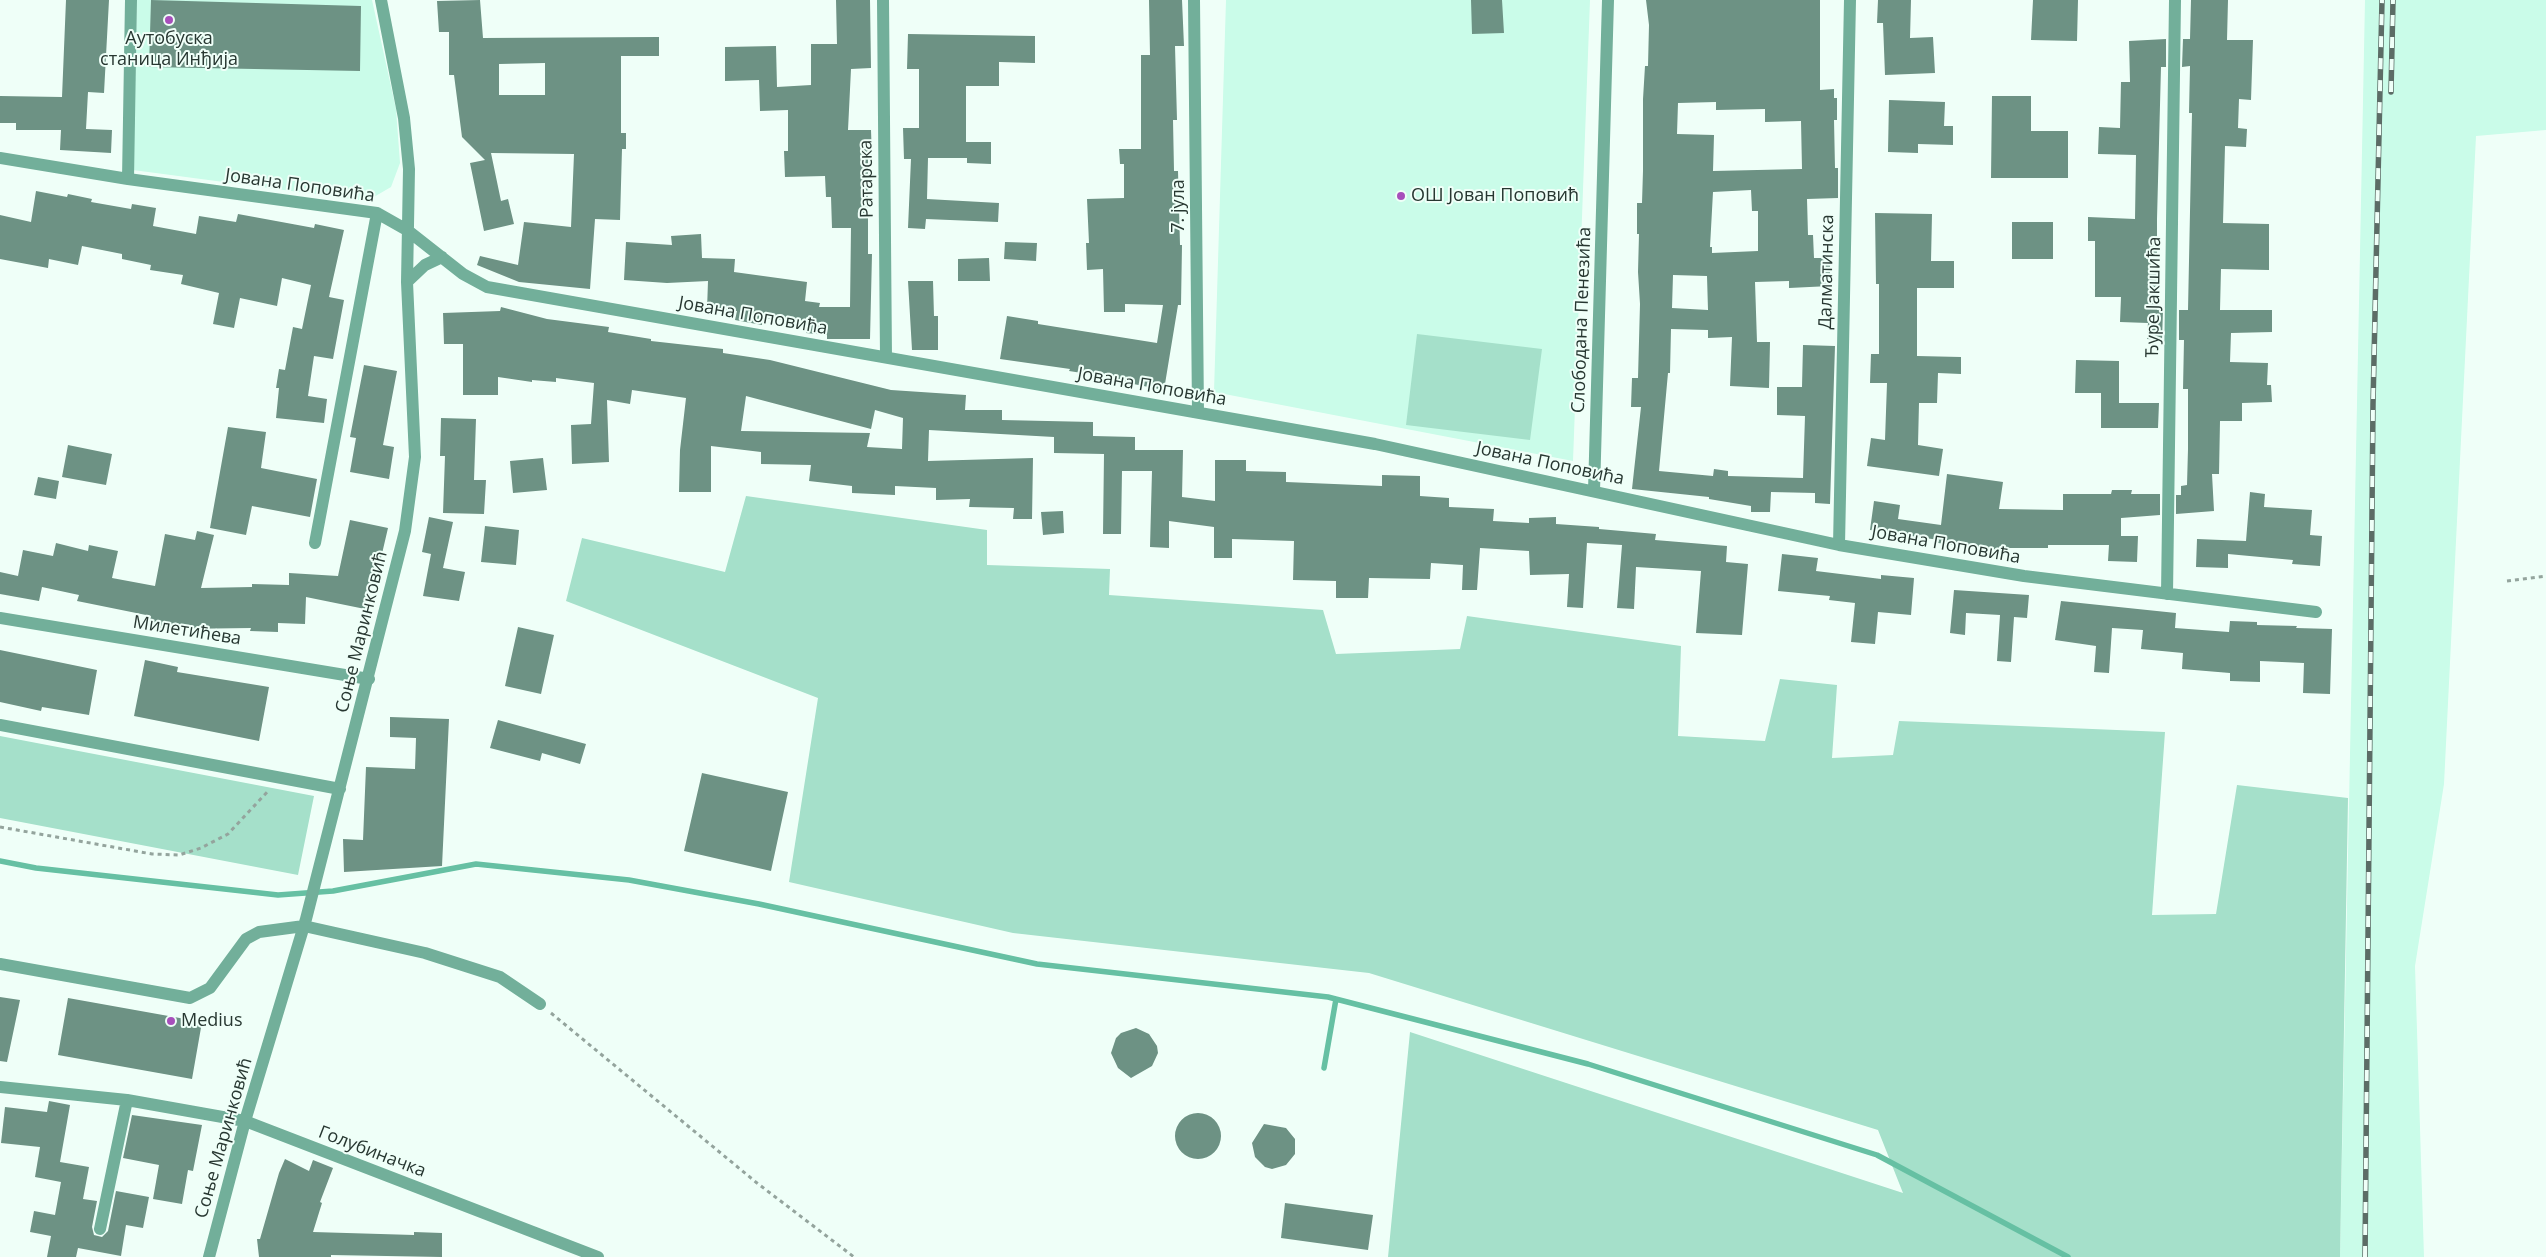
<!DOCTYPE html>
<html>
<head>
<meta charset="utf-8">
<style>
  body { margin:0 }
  canvas { display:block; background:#effff8 }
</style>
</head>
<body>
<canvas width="2546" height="1257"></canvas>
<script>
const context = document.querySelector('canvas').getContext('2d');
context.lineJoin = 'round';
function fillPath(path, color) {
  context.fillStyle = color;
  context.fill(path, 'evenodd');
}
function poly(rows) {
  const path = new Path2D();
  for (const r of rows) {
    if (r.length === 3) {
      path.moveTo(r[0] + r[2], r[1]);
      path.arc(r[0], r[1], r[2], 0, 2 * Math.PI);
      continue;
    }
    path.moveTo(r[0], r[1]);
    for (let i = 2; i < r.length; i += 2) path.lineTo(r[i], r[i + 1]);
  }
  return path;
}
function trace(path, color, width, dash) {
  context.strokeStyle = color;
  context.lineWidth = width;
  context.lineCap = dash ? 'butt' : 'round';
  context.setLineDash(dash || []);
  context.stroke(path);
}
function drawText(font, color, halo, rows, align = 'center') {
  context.font = font + ' "Open Sans",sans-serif';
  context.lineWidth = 4;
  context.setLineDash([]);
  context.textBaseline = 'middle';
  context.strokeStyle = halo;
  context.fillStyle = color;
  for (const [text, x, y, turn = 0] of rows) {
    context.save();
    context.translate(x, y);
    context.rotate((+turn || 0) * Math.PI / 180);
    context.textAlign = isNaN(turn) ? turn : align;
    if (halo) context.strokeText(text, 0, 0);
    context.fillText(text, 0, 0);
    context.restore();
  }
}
fillPath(poly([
  [137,0,372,0,396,109,400,163,391,187,367,201,133,170],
  [1226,0,1590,0,1573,461,1214,392],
  [2365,0,2546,0,2546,130,2476,136,2444,784,2415,966,2424,1257,2340,1257]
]), '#cafce9');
fillPath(poly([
  [1417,334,1542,349,1530,440,1406,425],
  [746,496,987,530,987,565,1110,569,1109,595,1323,610,1336,654,1460,649,1467,616,1681,646,1678,736,1765,741,1780,679,1837,685,1832,758,1893,755,1899,721,2165,732,2152,915,2216,914,2237,785,2348,798,2340,1257,1388,1257,1410,1032,1903,1193,1878,1130,1369,973,1013,933,789,882,818,698,566,601,582,538,725,572],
  [0,736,314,796,298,875,0,818]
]), '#a5e0ca');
trace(poly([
  [0,861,36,868,278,895,333,891,476,864,629,880,759,904,1037,964,1328,997,1588,1064,1877,1155,2068,1257],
  [1324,1068,1336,999]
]), '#66c0a3', 5.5);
fillPath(poly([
  [66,0,109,0,104,93,88,92,86,129,112,130,111,153,60,150,61,130,16,130,16,123,0,123,0,96,62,97],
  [151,0,361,6,360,71,149,67],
  [480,0,483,38,659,37,659,56,621,56,621,133,626,133,626,149,622,149,620,220,595,219,590,289,519,282,477,265,480,256,518,265,524,222,571,227,574,154,491,153,501,201,508,199,514,224,484,231,470,163,485,160,462,137,454,75,449,75,449,32,439,32,437,1],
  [545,63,545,95,499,95,499,64],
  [836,0,870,0,871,68,851,69,848,130,871,130,872,158,868,158,868,254,872,254,870,339,827,339,827,335,806,333,807,322,763,318,762,325,735,320,737,311,707,310,708,281,667,283,624,280,626,242,672,245,671,236,701,234,702,258,735,259,734,272,807,282,805,301,820,303,819,307,850,307,851,228,832,228,831,197,826,197,825,176,785,177,784,151,788,151,788,110,760,111,759,80,725,81,725,47,776,46,777,87,811,85,811,44,837,44],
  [1149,0,1182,0,1184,46,1175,46,1177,120,1173,120,1174,171,1178,171,1180,245,1182,245,1181,305,1178,305,1164,390,1108,379,1108,377,1069,371,1070,369,1000,359,1007,316,1038,321,1038,324,1157,343,1163,305,1125,304,1125,312,1104,312,1103,269,1087,270,1086,243,1089,243,1087,199,1124,198,1124,164,1120,164,1119,149,1141,149,1141,55,1150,55],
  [1471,0,1502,0,1504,33,1472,34],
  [1646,0,1820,0,1820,90,1834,89,1834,98,1837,98,1837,120,1834,120,1835,168,1838,168,1838,198,1807,199,1808,235,1813,235,1814,258,1830,258,1830,286,1789,288,1789,281,1755,282,1757,342,1770,342,1769,388,1730,386,1732,337,1708,338,1708,330,1671,329,1670,373,1668,373,1659,471,1713,476,1714,469,1728,471,1728,476,1803,478,1805,416,1777,415,1777,387,1802,387,1803,345,1835,346,1830,504,1815,503,1815,493,1771,492,1770,512,1751,512,1751,506,1709,499,1709,497,1632,489,1641,407,1631,407,1632,378,1638,378,1640,304,1638,272,1639,234,1637,234,1637,203,1642,203,1643,171,1643,99,1645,66,1648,66,1649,25],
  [1716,102,1716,110,1765,109,1765,122,1801,121,1802,169,1713,171,1714,135,1677,134,1678,103],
  [1751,190,1752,211,1758,211,1758,251,1712,253,1712,247,1710,247,1713,192],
  [1673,275,1707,276,1708,310,1672,308],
  [1878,0,1911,0,1910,38,1933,37,1935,73,1885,75,1883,23,1877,23],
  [2033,0,2078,0,2077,41,2031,40],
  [2191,0,2228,0,2227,40,2253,40,2251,100,2239,99,2238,128,2247,129,2246,147,2225,146,2223,223,2269,224,2269,270,2221,269,2220,310,2272,310,2272,332,2231,333,2230,362,2268,363,2267,385,2271,385,2272,402,2242,403,2242,421,2220,421,2219,474,2212,474,2214,511,2176,514,2176,495,2181,495,2181,486,2187,485,2188,449,2188,389,2183,389,2184,340,2179,340,2179,310,2188,310,2192,113,2189,113,2190,66,2182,67,2183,39,2190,39],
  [908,34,1035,36,1035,63,999,62,999,86,966,86,966,142,991,142,991,164,967,163,967,158,928,158,927,199,999,203,998,222,926,219,925,229,908,228,911,159,904,159,903,128,919,128,919,69,907,69],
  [2166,39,2166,67,2161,67,2157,219,2157,310,2163,310,2162,340,2147,339,2148,323,2120,322,2121,297,2095,297,2095,241,2088,241,2088,217,2135,219,2136,155,2098,154,2099,127,2120,128,2121,82,2130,82,2129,41],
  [1992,96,2031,96,2031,131,2068,131,2068,178,1991,178],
  [1889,100,1945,102,1944,126,1953,126,1953,145,1918,144,1918,153,1888,152],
  [36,191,67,197,68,194,92,199,91,202,131,209,132,204,156,208,153,226,196,234,199,216,236,222,238,214,314,228,315,224,344,230,329,297,344,300,333,359,314,356,308,396,327,399,324,423,276,418,279,388,276,388,279,369,285,370,293,327,302,329,311,285,282,278,277,306,240,298,234,328,213,324,219,293,181,284,183,275,150,270,151,265,122,259,122,254,82,246,78,265,49,259,48,268,0,259,0,215,31,222],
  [1875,213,1932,214,1931,261,1954,261,1954,288,1917,288,1917,356,1961,357,1961,374,1938,373,1937,403,1919,403,1918,445,1943,449,1939,476,1867,466,1871,438,1885,440,1887,383,1870,383,1871,354,1879,354,1879,284,1876,284],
  [2012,222,2053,222,2053,259,2012,259],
  [1005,242,1037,243,1036,261,1004,259],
  [989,258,990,281,958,281,958,259],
  [908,281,933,281,934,316,938,316,938,350,912,350],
  [501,307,547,319,609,327,608,332,651,339,651,341,723,349,723,353,770,360,891,390,966,395,965,410,1002,410,1002,420,1093,422,1093,436,1135,437,1135,450,1183,450,1182,497,1215,501,1215,460,1246,460,1246,471,1286,472,1286,482,1382,486,1382,475,1420,476,1420,496,1449,498,1449,507,1494,509,1493,521,1529,523,1529,518,1556,517,1556,524,1599,527,1599,529,1656,534,1655,540,1727,546,1726,562,1748,564,1742,635,1696,633,1701,571,1636,567,1634,609,1617,608,1622,545,1587,543,1583,608,1567,607,1569,574,1530,575,1529,551,1480,548,1477,590,1462,590,1463,565,1431,563,1430,579,1369,578,1368,598,1336,598,1336,581,1293,580,1294,541,1232,539,1232,558,1214,558,1214,527,1169,521,1169,548,1150,547,1152,471,1122,471,1121,534,1103,534,1104,454,1054,453,1054,437,929,430,928,461,1033,458,1032,519,1013,519,1014,508,969,507,970,499,936,500,936,488,895,486,895,495,852,493,852,486,809,481,811,465,761,464,761,452,711,446,711,492,679,492,680,450,686,398,632,390,630,404,607,400,609,462,572,464,571,425,591,424,594,383,556,378,556,382,532,380,532,382,498,377,498,395,463,395,463,344,444,344,443,313,500,311],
  [746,396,871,429,875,410,903,418,902,449,867,447,870,433,741,431],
  [2076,360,2119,361,2119,403,2159,403,2158,428,2101,428,2101,393,2075,393],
  [364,365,397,371,383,445,394,447,389,479,350,472,356,438,350,437],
  [441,418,476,419,474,480,486,480,484,514,443,513,445,456,440,456],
  [228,427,266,432,261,468,317,479,310,517,252,506,246,535,210,528],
  [68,445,112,454,106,485,62,477],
  [543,458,547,490,513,493,510,461],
  [1947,474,2003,482,1999,509,2063,510,2063,494,2111,494,2112,490,2132,490,2131,494,2160,494,2160,515,2121,518,2121,536,2138,536,2137,562,2108,561,2109,545,2048,545,2048,548,2006,548,2006,551,1938,543,1939,540,1870,530,1874,501,1900,505,1898,519,1941,525],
  [38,477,59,481,56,499,34,495],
  [2250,492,2265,494,2264,507,2312,510,2310,535,2322,536,2320,566,2292,564,2293,560,2228,554,2228,568,2196,567,2197,539,2246,541],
  [1063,511,1064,533,1043,535,1041,512],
  [429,517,453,522,443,568,465,572,459,601,423,596,431,554,422,552],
  [350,520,388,528,381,558,376,557,365,609,306,597,305,624,278,623,278,632,250,631,251,628,177,629,177,631,149,626,151,616,77,601,79,595,42,587,39,601,0,594,0,572,18,576,23,550,53,556,56,543,88,551,89,545,118,551,112,578,155,586,165,534,195,540,197,531,214,535,201,588,252,587,252,584,289,585,289,573,338,576],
  [485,526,519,530,516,565,481,562],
  [1782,554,1818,558,1816,571,1881,579,1881,575,1914,578,1911,615,1878,612,1875,644,1851,642,1855,603,1829,600,1830,596,1778,591],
  [1954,590,2029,595,2027,618,2014,617,2011,662,1997,661,2000,615,1966,613,1965,635,1950,633],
  [2061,601,2176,613,2175,628,2229,632,2230,621,2257,622,2257,625,2297,626,2296,628,2332,629,2330,694,2303,693,2304,663,2260,661,2260,682,2230,681,2230,673,2182,669,2183,653,2141,649,2143,630,2112,628,2109,673,2094,672,2096,646,2055,640],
  [518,627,554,635,541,694,505,686],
  [0,650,97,670,89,715,42,707,41,711,0,702],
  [145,660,178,667,177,672,269,687,259,741,134,716],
  [390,717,449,719,442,866,344,872,343,839,363,840,366,767,415,769,416,738,390,737],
  [498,720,586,744,580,764,542,753,540,761,490,748],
  [702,773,788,792,771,871,684,851],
  [0,997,20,1000,7,1062,0,1061],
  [68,998,202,1022,192,1079,58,1055],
  [1136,1028,1149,1034,1157,1046,1158,1053,1152,1066,1131,1078,1118,1068,1111,1053,1116,1038,1121,1033],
  [49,1101,70,1105,60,1162,89,1167,83,1199,97,1201,92,1227,94,1235,102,1237,108,1231,116,1191,149,1197,143,1228,126,1225,121,1256,78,1248,76,1257,47,1257,51,1236,30,1232,34,1211,55,1215,61,1182,35,1177,40,1147,1,1143,5,1107,47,1112],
  [1198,1136,23],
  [132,1115,202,1125,193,1171,188,1170,182,1204,153,1199,159,1165,123,1158],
  [1264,1124,1286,1128,1295,1139,1295,1154,1286,1165,1272,1169,1265,1167,1255,1157,1252,1143],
  [285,1159,309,1171,313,1160,333,1168,320,1202,322,1203,313,1232,414,1235,414,1232,442,1233,442,1257,331,1255,331,1257,259,1257,257,1239,260,1239,279,1173],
  [1285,1203,1373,1215,1368,1250,1281,1238]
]), '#6d9284');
trace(poly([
  [2507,581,2546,576],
  [0,827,152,854,179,855,201,848,228,834,269,790],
  [551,1013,757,1183,854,1257]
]), '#94a49d', 3, [4, 4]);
trace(poly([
  [883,0,886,357],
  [1194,0,1198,412],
  [0,158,128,179,377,213,407,230,463,274,487,287,1375,444,1839,545,2024,576,2316,612],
  [128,179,131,0],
  [407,282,425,265,442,257],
  [1594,491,1608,0],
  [315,543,377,213],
  [1839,545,1850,0],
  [2167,594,2175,0],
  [0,618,369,679],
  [0,725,340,789],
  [0,964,190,998,210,988,246,939,259,932,304,926,425,953,500,977,540,1004],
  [0,1087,127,1100,245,1121,598,1257],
  [100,1229,127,1100],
  [209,1257,245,1121,306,919,405,531,415,457,407,282,409,169,404,118,381,0]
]), '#72af9a', 12);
const rail = poly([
  [2391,92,2393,0],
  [2365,1257,2373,404,2382,0]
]);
trace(rail, '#5c6c66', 5.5);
trace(rail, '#effff8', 4, [11]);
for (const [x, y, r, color] of [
  [169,20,5,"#a74fbb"],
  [1401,196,5,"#a74fbb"],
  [171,1021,5,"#a74fbb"]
]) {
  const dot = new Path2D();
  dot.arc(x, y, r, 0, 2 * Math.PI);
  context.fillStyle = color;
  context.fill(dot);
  trace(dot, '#effff8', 2);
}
drawText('18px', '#273731', '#effff8', [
  ["Аутобуска",169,39,"center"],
  ["станица Инђија",169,60,"center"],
  ["ОШ Јован Поповић",1411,196],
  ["Medius",181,1021]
], 'left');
drawText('18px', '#273731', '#effff8', [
  ["Ратарска",867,179,-91],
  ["Јована Поповића",300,186,8],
  ["7. јула",1179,206,-90],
  ["Далматинска",1827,272,-89],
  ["Ђуре Јакшића",2154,297,-89],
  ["Јована Поповића",753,316,10],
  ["Слободана Пенезића",1582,320,-88],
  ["Јована Поповића",1152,387,10],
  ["Јована Поповића",1550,464,12],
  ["Јована Поповића",1946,545,10],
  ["Милетићева",187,631,9],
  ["Соње Маринковић",362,632,-76],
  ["Соње Маринковић",224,1138,-74],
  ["Голубиначка",372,1152,21]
]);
</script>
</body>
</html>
